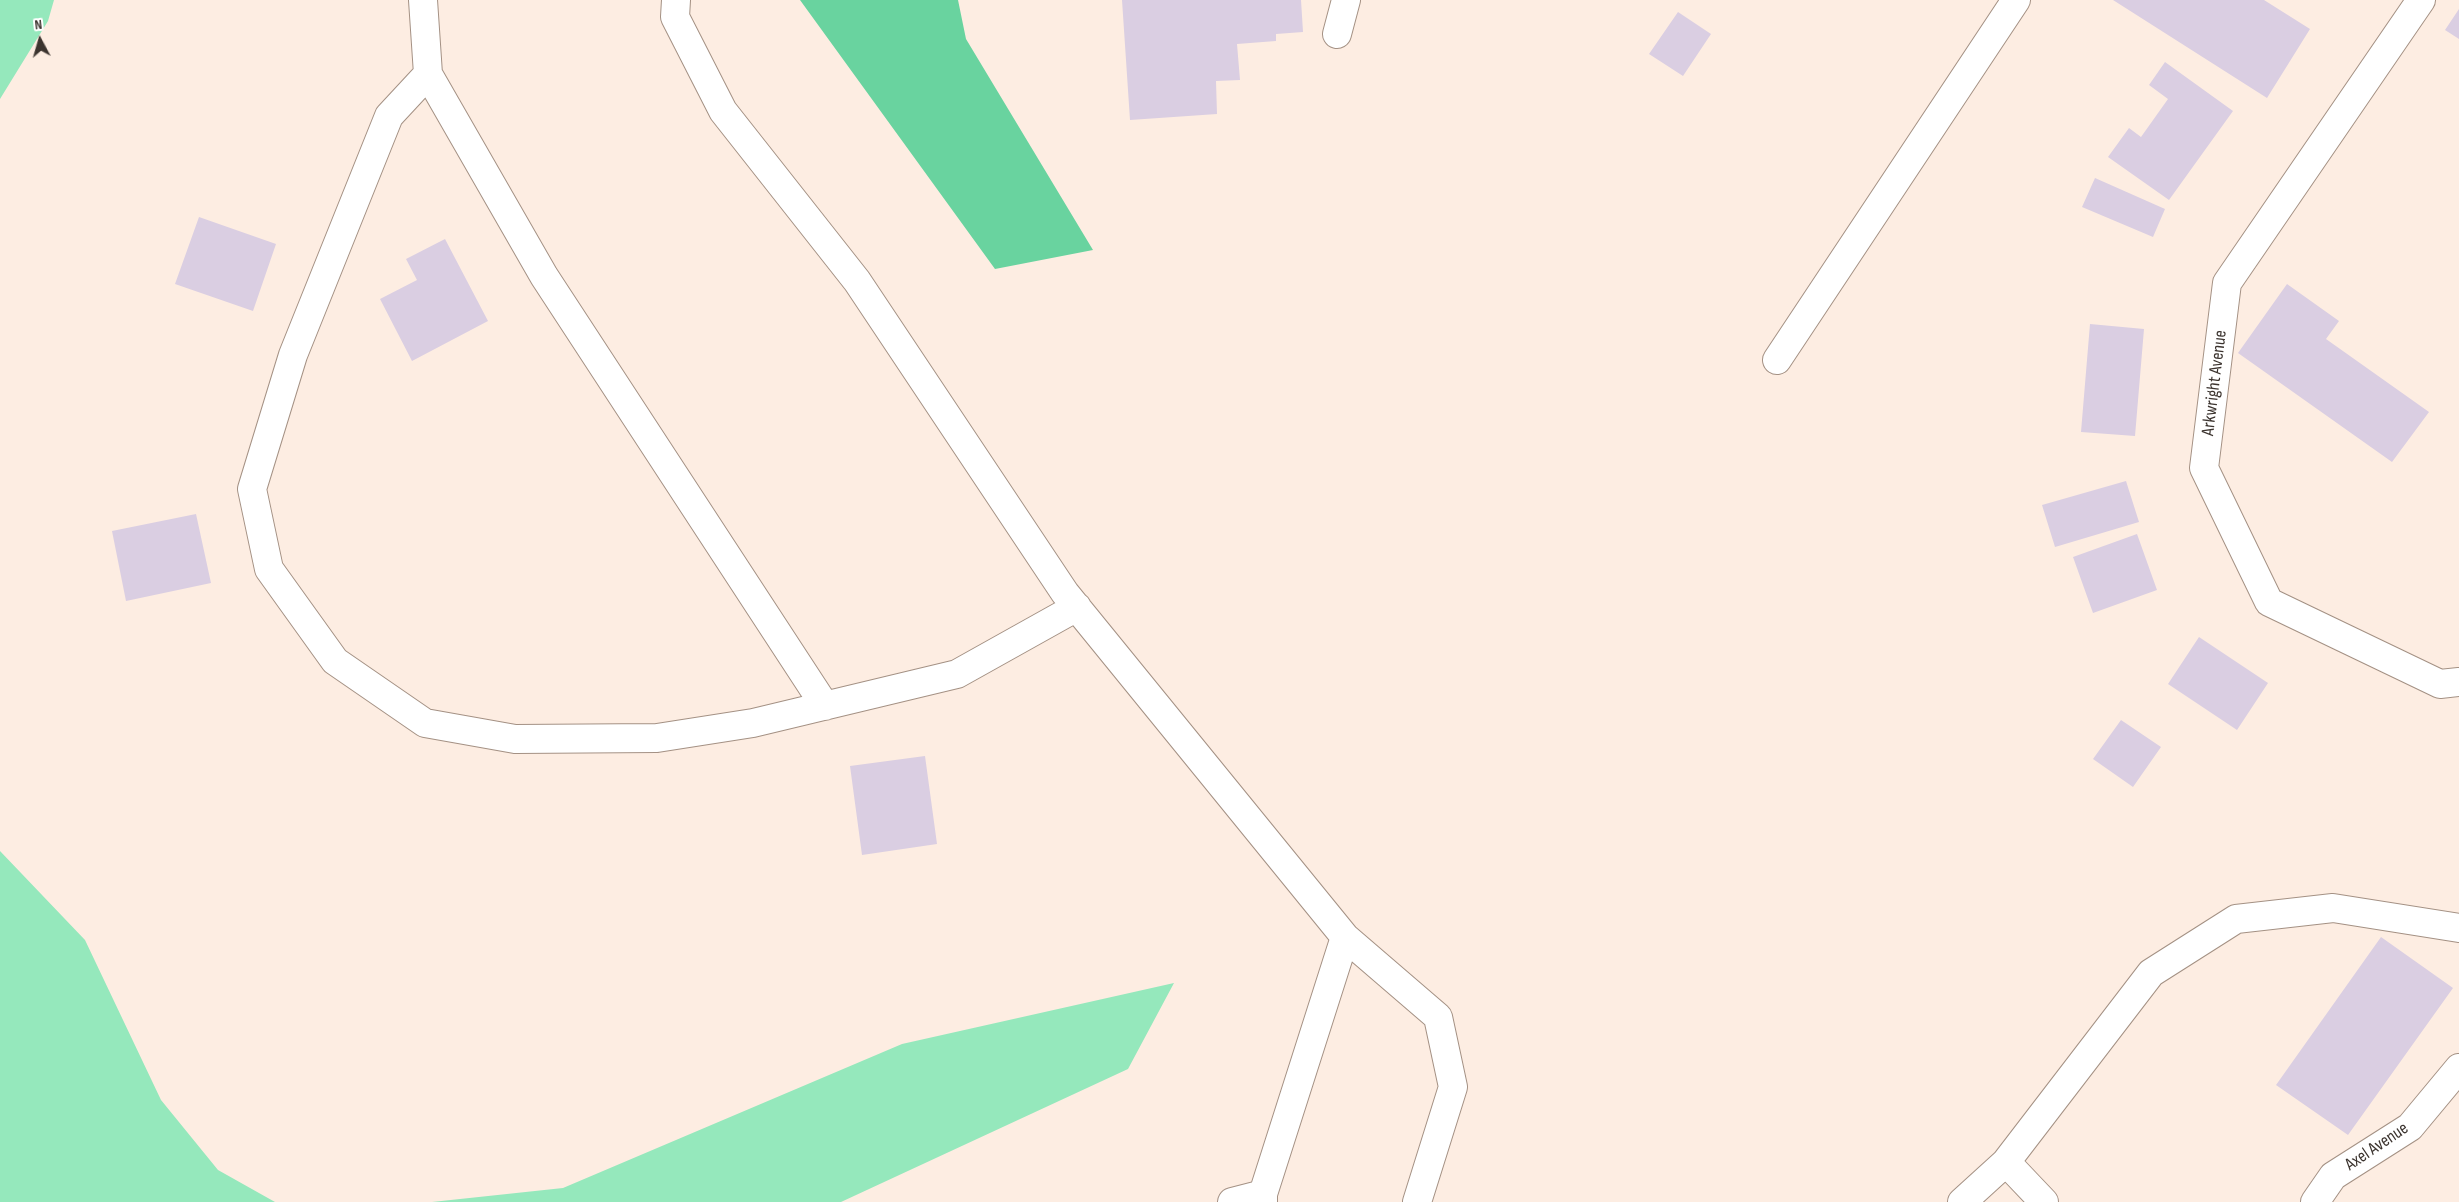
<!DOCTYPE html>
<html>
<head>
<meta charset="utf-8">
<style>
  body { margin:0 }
  #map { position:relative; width:2459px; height:1202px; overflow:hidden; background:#fdede2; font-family:"Sofia Sans Condensed",sans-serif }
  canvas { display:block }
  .north { position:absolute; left:15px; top:15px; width:50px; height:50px; -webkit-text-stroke:4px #fff; paint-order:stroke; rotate:354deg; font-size:14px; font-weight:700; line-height:20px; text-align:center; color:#3c342f }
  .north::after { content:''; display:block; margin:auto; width:18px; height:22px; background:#3c342f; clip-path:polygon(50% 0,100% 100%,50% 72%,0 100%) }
</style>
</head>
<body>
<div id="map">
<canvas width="2459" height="1202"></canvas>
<div class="north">N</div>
</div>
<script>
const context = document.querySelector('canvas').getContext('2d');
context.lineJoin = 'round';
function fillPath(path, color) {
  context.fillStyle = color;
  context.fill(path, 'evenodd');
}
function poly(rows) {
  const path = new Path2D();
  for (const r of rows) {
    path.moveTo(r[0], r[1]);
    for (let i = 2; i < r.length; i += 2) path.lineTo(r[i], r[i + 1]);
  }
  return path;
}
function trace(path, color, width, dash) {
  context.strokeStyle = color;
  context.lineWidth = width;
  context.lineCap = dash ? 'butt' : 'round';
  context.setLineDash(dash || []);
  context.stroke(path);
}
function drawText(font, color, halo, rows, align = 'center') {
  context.font = font + ' "Sofia Sans Condensed",sans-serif';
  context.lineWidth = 4;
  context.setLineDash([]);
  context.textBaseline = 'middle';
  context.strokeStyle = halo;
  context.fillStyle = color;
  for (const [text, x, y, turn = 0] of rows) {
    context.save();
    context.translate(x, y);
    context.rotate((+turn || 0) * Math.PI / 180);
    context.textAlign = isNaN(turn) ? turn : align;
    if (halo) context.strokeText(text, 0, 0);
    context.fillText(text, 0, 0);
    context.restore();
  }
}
fillPath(poly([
  [0,0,54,0,48,21,0,99],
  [0,851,85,940,161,1100,218,1170,275,1202,0,1202],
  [1174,983,1128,1069,841,1202,432,1202,563,1188,902,1044]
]), '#95e8bc');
fillPath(poly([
  [800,0,958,0,966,39,1093,250,995,269]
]), '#69d39f');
fillPath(poly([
  [1122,0,1301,0,1303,32,1276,34,1276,41,1237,44,1240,80,1216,81,1217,114,1130,120],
  [2113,0,2264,0,2310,29,2267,98],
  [2459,9,2459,39,2445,30],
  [1678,12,1711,34,1683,76,1649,54],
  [2165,62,2233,111,2169,200,2108,157,2129,128,2141,137,2168,99,2149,85],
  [2095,178,2165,209,2153,237,2082,207],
  [199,217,276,244,253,311,175,284],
  [445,239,488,321,412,361,380,299,417,280,406,259],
  [2287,284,2339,321,2326,339,2429,412,2392,462,2238,353],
  [2090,324,2144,329,2135,436,2081,432],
  [2126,481,2139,522,2055,547,2042,505],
  [196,514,211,583,126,601,112,531],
  [2137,534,2157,590,2093,613,2073,557],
  [2199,637,2268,683,2237,730,2168,684],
  [2121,720,2161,747,2133,787,2093,759],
  [925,756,937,844,862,855,850,766],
  [2381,937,2453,988,2348,1135,2276,1085]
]), '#dacee2');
const minor = poly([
  [423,0,428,74,544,276,825,706],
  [676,0,675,17,723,111,857,281,1065,593,1345,937,1438,1017,1453,1087,1417,1202],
  [2421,0,2227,283,2204,468,2269,602,2440,684,2459,682],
  [1337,34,1346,0],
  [428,74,389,116,293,355,252,489,269,569,335,661,425,723,515,739,657,738,753,723,957,674,1077,607],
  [1777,360,2016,0],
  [2006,1162,2044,1202],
  [1232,1202,1263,1194],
  [1263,1202,1263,1194,1345,937],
  [1962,1202,2006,1162,2151,973,2236,919,2333,908,2459,928],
  [2315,1202,2333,1176,2410,1127,2459,1068]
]);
trace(minor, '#a49184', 30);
trace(minor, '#fff', 28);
drawText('18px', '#3c342f', '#fff', [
  ["Arkwright Avenue",2215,383,-83],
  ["Axel Avenue",2377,1147,-34]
]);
</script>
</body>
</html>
